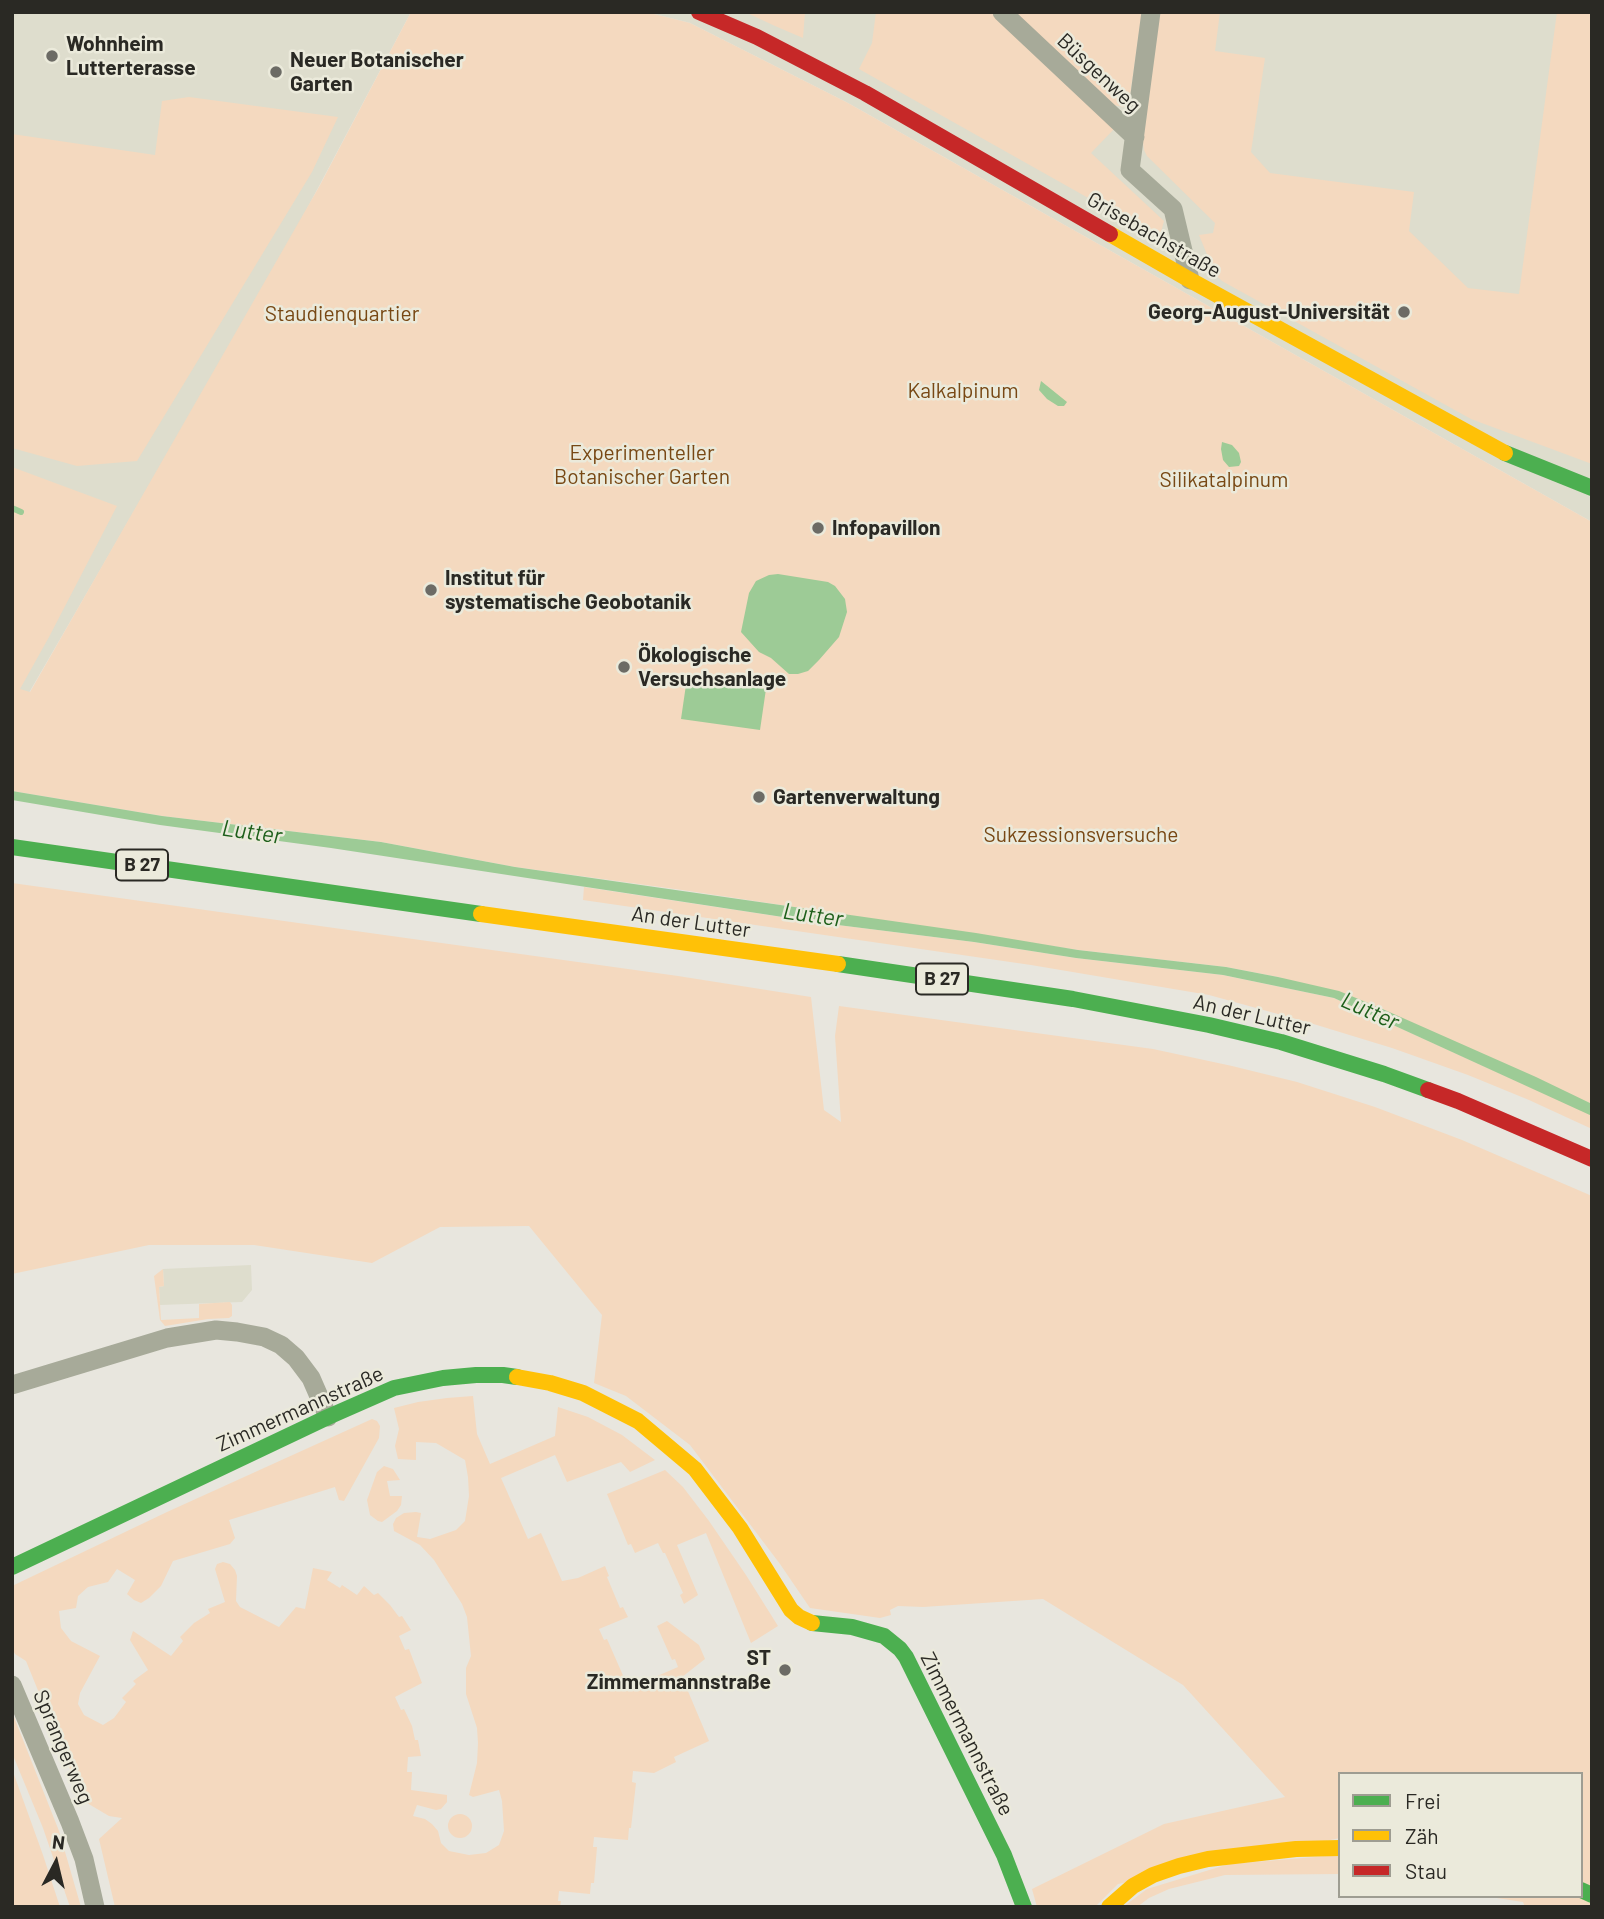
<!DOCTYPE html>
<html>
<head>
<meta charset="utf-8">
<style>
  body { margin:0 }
  #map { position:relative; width:1604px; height:1919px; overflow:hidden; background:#e8e6de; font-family:Barlow,sans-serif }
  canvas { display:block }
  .frame { position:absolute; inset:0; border:14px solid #2a2924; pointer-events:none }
  .legend { position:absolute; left:1338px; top:1772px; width:245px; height:126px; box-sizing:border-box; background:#ebeadb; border:2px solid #9e9d92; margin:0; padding:9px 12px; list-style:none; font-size:21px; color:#2a2924 }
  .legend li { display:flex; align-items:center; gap:14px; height:35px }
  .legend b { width:35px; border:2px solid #9e9d92 }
  .north { position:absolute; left:21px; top:1828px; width:70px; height:70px; -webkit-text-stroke:5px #ebeadb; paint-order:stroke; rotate:7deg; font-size:19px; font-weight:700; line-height:28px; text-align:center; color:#2a2924 }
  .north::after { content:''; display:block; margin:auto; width:24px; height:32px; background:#2a2924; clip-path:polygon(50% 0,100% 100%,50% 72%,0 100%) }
</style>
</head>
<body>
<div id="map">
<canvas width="1604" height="1919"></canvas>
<div class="frame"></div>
<ul class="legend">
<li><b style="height:9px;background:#4caf50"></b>Frei</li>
<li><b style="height:9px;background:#ffc107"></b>Zäh</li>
<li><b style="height:9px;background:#c62828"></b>Stau</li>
</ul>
<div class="north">N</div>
</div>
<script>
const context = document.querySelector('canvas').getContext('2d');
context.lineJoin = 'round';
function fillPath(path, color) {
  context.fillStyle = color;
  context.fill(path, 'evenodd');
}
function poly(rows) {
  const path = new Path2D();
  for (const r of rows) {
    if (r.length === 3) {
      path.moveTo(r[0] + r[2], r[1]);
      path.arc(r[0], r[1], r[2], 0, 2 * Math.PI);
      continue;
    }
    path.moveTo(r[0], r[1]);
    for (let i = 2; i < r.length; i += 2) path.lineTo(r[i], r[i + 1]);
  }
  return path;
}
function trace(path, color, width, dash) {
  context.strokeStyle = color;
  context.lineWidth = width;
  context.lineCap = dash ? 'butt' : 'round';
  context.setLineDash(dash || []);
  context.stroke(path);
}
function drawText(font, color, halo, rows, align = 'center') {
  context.font = font + ' Barlow,sans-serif';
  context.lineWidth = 5;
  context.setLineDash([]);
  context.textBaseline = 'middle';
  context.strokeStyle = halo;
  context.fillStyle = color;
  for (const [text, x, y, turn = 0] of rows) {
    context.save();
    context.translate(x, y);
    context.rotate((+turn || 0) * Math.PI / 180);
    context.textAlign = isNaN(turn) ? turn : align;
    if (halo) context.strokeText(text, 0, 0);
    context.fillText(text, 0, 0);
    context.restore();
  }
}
fillPath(poly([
  [12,12,411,12,281,258,12,722],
  [646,12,1592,12,1592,522,848,103,690,23],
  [251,1265,252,1290,242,1302,160,1305,159,1287,164,1286,163,1269]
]), '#deddcd');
fillPath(poly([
  [411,12,646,12,690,23,848,103,1592,522,1592,1129,1529,1100,1468,1075,1392,1048,1307,1022,1209,995,1031,965,583,900,584,887,822,923,974,942,1076,958,1223,975,1334,998,1532,1088,1421,1027,1378,1007,1278,977,1226,967,1078,950,682,890,515,867,381,842,162,816,12,791,12,467,117,506,49,637,20,689,30,692,320,185],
  [745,12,805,12,803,38,775,26],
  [876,12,992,12,1115,128,1091,153,1164,221,1161,232,1147,231,859,69,872,43],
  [1013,12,1142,12,1129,102,1127,106,1123,107,1114,105],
  [1160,12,1220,12,1215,51,1265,58,1251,152,1270,173,1414,192,1409,231,1468,288,1519,294,1557,12,1592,12,1592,464,1471,419,1222,281,1215,274,1199,235,1213,233,1215,223,1147,156,1144,150,1143,142],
  [189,97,338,117,312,172,137,461,77,466,12,448,12,134,155,155,162,101],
  [12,883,678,976,811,997,824,1110,841,1122,835,1036,839,1006,1153,1049,1232,1066,1297,1082,1375,1107,1462,1140,1592,1196,1592,1907,1525,1907,1523,1902,1484,1896,1581,1896,1581,1774,1340,1774,1340,1838,1118,1884,1095,1907,1037,1907,1032,1889,1164,1824,1285,1797,1183,1685,1043,1599,923,1607,898,1606,890,1610,891,1615,880,1618,810,1608,780,1564,690,1445,626,1396,594,1383,602,1315,529,1226,440,1227,372,1263,254,1245,149,1245,12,1274],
  [163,1269,164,1286,159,1287,161,1320,199,1318,199,1304,230,1302,232,1305,232,1316,229,1318,208,1319,165,1326,160,1320,154,1276],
  [473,1396,477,1434,490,1464,555,1436,558,1407,588,1417,622,1435,655,1460,630,1472,621,1462,567,1482,555,1455,501,1478,528,1539,541,1533,562,1581,578,1578,605,1566,609,1576,607,1577,620,1608,623,1607,628,1617,599,1629,604,1640,607,1639,625,1680,621,1682,625,1690,678,1667,675,1659,672,1660,657,1626,667,1621,699,1645,705,1659,682,1677,709,1741,674,1757,676,1762,654,1773,633,1771,632,1782,636,1783,631,1828,629,1828,628,1840,594,1837,593,1847,597,1847,594,1883,591,1883,590,1894,559,1891,558,1901,561,1901,560,1907,115,1907,99,1839,122,1818,109,1816,87,1803,81,1796,26,1661,15,1654,12,1648,12,1586,167,1512,372,1419,377,1421,380,1426,379,1438,344,1501,339,1500,335,1487,229,1520,235,1538,230,1544,173,1561,161,1586,149,1598,141,1603,134,1600,127,1594,135,1580,117,1569,108,1582,88,1587,78,1596,76,1608,59,1611,61,1628,71,1641,100,1656,80,1693,78,1704,84,1715,103,1725,114,1718,126,1702,122,1698,136,1684,133,1681,148,1670,130,1640,133,1631,171,1656,183,1641,180,1637,194,1623,210,1613,208,1609,225,1602,215,1569,217,1564,223,1562,230,1564,235,1570,237,1576,236,1601,240,1607,279,1627,296,1607,305,1609,313,1568,332,1572,327,1580,340,1588,342,1585,357,1595,364,1586,374,1595,378,1593,390,1605,399,1617,402,1616,411,1630,399,1636,405,1650,409,1649,422,1683,395,1697,401,1710,404,1709,412,1726,415,1740,418,1740,421,1756,408,1757,407,1772,412,1772,411,1790,447,1795,447,1802,441,1809,436,1810,417,1805,413,1816,425,1819,432,1824,438,1831,441,1843,449,1851,469,1855,486,1853,499,1845,504,1831,502,1801,499,1790,473,1797,469,1795,477,1763,478,1743,477,1728,466,1694,466,1668,471,1656,467,1617,462,1604,434,1560,420,1545,394,1531,393,1524,396,1518,404,1513,416,1512,421,1513,417,1537,430,1539,456,1530,465,1521,469,1496,468,1477,465,1460,436,1443,416,1442,416,1460,398,1459,395,1446,399,1429,394,1408,418,1402,447,1398],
  [384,1466,393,1469,400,1480,387,1481,390,1496,402,1496,401,1505,397,1511,382,1522,378,1521,370,1515,367,1500,377,1472],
  [665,1470,683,1487,709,1521,746,1575,778,1626,751,1643,706,1533,677,1545,698,1595,684,1604,680,1595,683,1593,665,1553,663,1553,658,1543,635,1553,631,1544,628,1545,607,1494],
  [12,1712,59,1831,81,1907,70,1907,43,1828,12,1753],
  [12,1769,43,1855,60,1907,12,1907],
  [460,1826,12],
  [1340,1855,1340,1874,1225,1875,1169,1889,1149,1898,1137,1907,1123,1907,1147,1889,1229,1864]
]), '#f4d9bf');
fillPath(poly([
  [1041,381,1067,402,1064,406,1058,406,1047,399,1039,390],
  [1222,442,1232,445,1239,453,1241,462,1239,466,1229,467,1223,460,1221,449],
  [778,574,828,582,835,586,845,599,847,612,839,637,819,660,808,671,798,674,789,674,771,658,759,652,741,632,749,593,756,581,769,575],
  [687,678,766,689,760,730,681,719],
  [12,791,162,816,381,842,515,867,976,933,1078,950,1226,967,1278,977,1339,991,1378,1007,1536,1077,1592,1104,1592,1116,1334,998,1223,975,1076,958,974,942,822,923,331,848,160,825,12,800]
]), '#9dcb96');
trace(poly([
  [12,508,21,512]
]), '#9dcb96', 6);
trace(poly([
  [1002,12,1135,137],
  [1151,12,1130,170,1173,209,1190,280],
  [12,1385,167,1338,216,1330,237,1332,264,1337,281,1345,296,1358,311,1378,328,1417],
  [12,1685,70,1822,84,1859,95,1907]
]), '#a7aa99', 19);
trace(poly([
  [1505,453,1592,488],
  [12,847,481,914],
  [838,964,1073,999,1209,1025,1281,1042,1384,1074,1428,1090],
  [12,1567,328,1417,394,1388,443,1378,476,1375,503,1375,517,1377],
  [812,1623,852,1627,884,1636,900,1649,906,1657,1004,1855,1024,1907],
  [1581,1890,1592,1895]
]), '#4caf50', 16);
trace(poly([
  [1110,234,1190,280,1505,453],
  [481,914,838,964],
  [517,1377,550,1383,583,1393,638,1421,695,1469,740,1528,791,1610,799,1617,812,1623],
  [1109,1907,1133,1886,1153,1875,1179,1866,1208,1859,1296,1849,1340,1848]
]), '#ffc107', 16);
trace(poly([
  [699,12,757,37,865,93,1110,234],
  [1428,1090,1458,1101,1592,1159]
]), '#c62828', 16);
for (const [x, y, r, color] of [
  [52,56,7,"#6c6b65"],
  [276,72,7,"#6c6b65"],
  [1404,312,7,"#6c6b65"],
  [818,528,7,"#6c6b65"],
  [431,590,7,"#6c6b65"],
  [624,667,7,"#6c6b65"],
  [759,797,7,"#6c6b65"],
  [785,1670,7,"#6c6b65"]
]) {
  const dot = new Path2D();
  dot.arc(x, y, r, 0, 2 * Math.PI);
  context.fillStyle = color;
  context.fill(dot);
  trace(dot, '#ebeadb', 2.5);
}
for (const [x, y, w] of [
  [142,865,52],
  [942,979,52]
]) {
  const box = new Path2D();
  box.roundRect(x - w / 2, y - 15.5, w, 31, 5);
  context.fillStyle = '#ebeadb';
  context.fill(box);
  trace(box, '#2a2924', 2);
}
drawText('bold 19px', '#2a2924', null, [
  ["B 27",142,865],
  ["B 27",942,979]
]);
drawText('bold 21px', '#2a2924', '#ebeadb', [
  ["Wohnheim",66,44],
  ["Lutterterasse",66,68],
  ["Neuer Botanischer",290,60],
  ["Garten",290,84],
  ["Georg-August-Universität",1390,312,"right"],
  ["Infopavillon",832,528],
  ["Institut für",445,578],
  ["systematische Geobotanik",445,602],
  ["Ökologische",638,655],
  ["Versuchsanlage",638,679],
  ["Gartenverwaltung",773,797],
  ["ST",771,1658,"right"],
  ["Zimmermannstraße",771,1682,"right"]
], 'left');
drawText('21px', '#2a2924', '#ebeadb', [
  ["Büsgenweg",1099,73,43],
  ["Grisebachstraße",1154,235,30],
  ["An der Lutter",691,922,8],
  ["An der Lutter",1252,1015,13],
  ["Zimmermannstraße",300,1409,-24],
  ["Zimmermannstraße",967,1734,63],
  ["Sprangerweg",63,1747,67]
]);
drawText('21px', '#784814', '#ebeadb', [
  ["Staudienquartier",342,314],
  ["Kalkalpinum",963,391],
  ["Experimenteller",642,453],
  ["Botanischer Garten",642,477],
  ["Silikatalpinum",1224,480],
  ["Sukzessionsversuche",1081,835]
]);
drawText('italic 23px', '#1d5f1a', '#ebeadb', [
  ["Lutter",252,832,8],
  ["Lutter",813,915,8],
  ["Lutter",1370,1011,24]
]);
</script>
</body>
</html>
